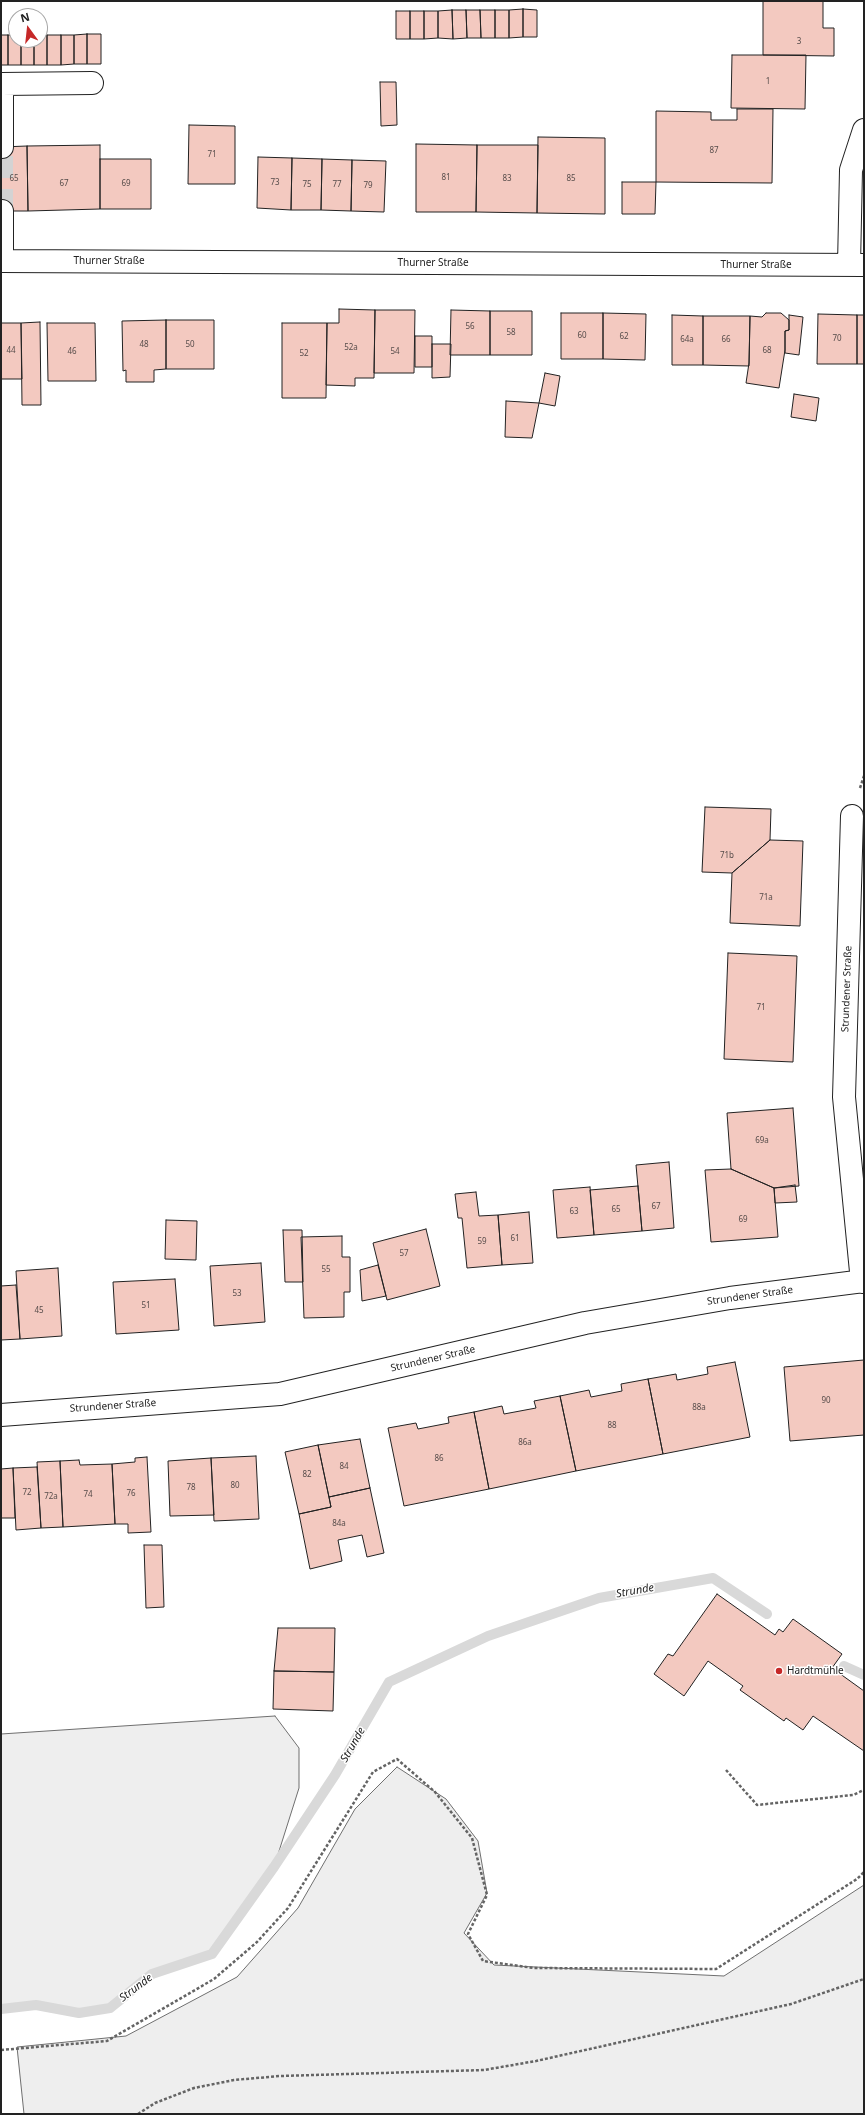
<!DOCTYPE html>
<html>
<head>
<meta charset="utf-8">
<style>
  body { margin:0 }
  #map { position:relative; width:865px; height:2115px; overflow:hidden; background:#fff; font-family:"Noto Sans",sans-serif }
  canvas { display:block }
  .frame { position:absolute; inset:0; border:2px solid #222; pointer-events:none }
  .north { position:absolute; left:8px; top:8px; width:40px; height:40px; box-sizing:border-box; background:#fff; border:1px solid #a7a7a7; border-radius:50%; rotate:345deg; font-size:11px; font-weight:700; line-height:16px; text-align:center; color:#222 }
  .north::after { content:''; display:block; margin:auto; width:14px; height:18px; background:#c62828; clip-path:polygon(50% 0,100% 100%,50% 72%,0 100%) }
</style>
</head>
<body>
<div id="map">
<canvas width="865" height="2115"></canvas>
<div class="frame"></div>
<div class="north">N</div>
</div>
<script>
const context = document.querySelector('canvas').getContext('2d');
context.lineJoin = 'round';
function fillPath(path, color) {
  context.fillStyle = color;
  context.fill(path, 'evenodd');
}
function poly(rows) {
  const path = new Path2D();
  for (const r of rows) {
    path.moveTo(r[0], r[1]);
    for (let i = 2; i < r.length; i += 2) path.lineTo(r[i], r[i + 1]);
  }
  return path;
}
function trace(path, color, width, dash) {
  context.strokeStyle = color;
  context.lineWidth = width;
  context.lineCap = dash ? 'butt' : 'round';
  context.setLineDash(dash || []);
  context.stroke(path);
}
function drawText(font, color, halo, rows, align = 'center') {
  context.font = font + ' "Noto Sans",sans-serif';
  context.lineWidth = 3;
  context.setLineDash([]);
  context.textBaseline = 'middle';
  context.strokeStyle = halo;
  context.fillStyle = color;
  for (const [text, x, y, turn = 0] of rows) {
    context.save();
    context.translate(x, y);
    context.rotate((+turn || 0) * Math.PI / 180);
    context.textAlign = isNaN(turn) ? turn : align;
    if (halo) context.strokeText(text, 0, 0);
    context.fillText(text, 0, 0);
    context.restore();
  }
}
const green = poly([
  [275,1716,299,1748,299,1788,274,1867,212,1954,152,1974,110,2008,79,2013,36,2005,1,2009,1,1734,275,1716],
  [397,1767,446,1799,478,1841,487,1893,464,1933,494,1965,724,1976,864,1885,864,2114,24,2114,17,2047,126,2036,237,1977,298,1908,355,1809,397,1767]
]);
fillPath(green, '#eee');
trace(green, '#6f6f6f', 1);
trace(poly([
  [844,1666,864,1675],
  [1,2009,36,2005,79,2013,110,2008,152,1974,212,1954,274,1867,335,1775,389,1682,488,1636,599,1598,713,1578,767,1614]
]), '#d9d9d9', 10);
const building = poly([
  [763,1,823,1,823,28,834,28,834,56,763,55,763,1],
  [523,9,537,10,537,37,523,37,523,9],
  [523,9,523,37,509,38,509,10,523,9],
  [452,10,466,10,467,38,453,39,452,10],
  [452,10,453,39,438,38,438,11,452,10],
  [466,10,480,10,481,38,467,38,466,10],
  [480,10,495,10,495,38,481,38,480,10],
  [495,10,509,10,509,38,495,38,495,10],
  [396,11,410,11,410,39,396,39,396,11],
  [410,11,424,11,424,39,410,39,410,11],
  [424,11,438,11,438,38,424,39,424,11],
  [87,34,101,34,101,64,87,64,87,34],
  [87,34,87,64,74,64,74,35,87,34],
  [1,35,8,35,8,65,1,65,1,35],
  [8,35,16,35,16,40,21,40,21,65,8,65,8,35],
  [40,35,47,35,47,65,34,65,34,40,40,40,40,35],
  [47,35,61,35,61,65,47,65,47,35],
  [61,35,74,35,74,64,61,65,61,35],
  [21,40,34,40,34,65,21,65,21,40],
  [732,55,806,55,805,109,731,108,732,55],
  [380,82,396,82,397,125,381,126,380,82],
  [737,109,773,109,772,183,656,182,656,111,711,112,711,120,737,120,737,109],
  [189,125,235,126,235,184,188,184,189,125],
  [538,137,605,138,605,214,537,213,538,137],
  [416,144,477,145,476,212,416,212,416,144],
  [100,145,100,209,28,211,27,146,100,145],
  [477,145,538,145,537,213,476,212,477,145],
  [27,146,28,211,1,211,1,147,27,146],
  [258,157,292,158,291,210,257,208,258,157],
  [292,158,322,159,321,210,291,210,292,158],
  [100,159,151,159,151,209,100,209,100,159],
  [322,159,352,160,351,211,321,210,322,159],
  [352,160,386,161,384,212,351,211,352,160],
  [622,182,656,182,655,214,622,214,622,182],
  [339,309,375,310,374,378,355,378,355,386,326,385,327,323,339,323,339,309],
  [375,310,415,310,414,373,374,373,375,310],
  [451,310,490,311,490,355,450,355,451,310],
  [490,311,532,311,532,355,490,355,490,311],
  [561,313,603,313,603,359,561,359,561,313],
  [603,313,646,314,645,360,603,359,603,313],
  [766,313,781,313,789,320,789,330,785,331,785,350,779,388,746,383,749,363,750,316,762,317,766,313],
  [818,314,857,315,857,364,817,364,818,314],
  [672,315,703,316,703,365,672,365,672,315],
  [789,315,803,317,799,355,785,353,785,331,789,330,789,315],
  [857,315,864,315,864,364,857,364,857,315],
  [703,316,750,316,749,366,703,365,703,316],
  [166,320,214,320,214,369,166,369,166,320],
  [166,320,166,369,154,370,154,382,126,382,126,370,123,371,122,321,166,320],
  [40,322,41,405,22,405,21,323,40,322],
  [1,323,21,323,22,379,1,379,1,323],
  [47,323,95,323,96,381,48,381,47,323],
  [282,323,327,323,326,398,282,398,282,323],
  [415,336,432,336,432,367,415,367,415,336],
  [432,344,451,344,450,377,432,378,432,344],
  [545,373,560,376,555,406,539,403,545,373],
  [794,394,819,398,816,421,791,417,794,394],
  [506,401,539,403,532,438,505,437,506,401],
  [705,807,771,809,770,840,732,873,702,872,705,807],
  [770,840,803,841,800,926,730,923,732,873,770,840],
  [728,953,797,956,793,1062,724,1059,728,953],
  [793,1108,799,1186,774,1188,731,1169,727,1113,793,1108],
  [669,1162,674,1228,642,1231,636,1165,669,1162],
  [731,1169,774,1188,778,1237,711,1242,705,1170,731,1169],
  [795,1185,797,1202,775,1203,774,1188,795,1185],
  [638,1186,642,1231,594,1235,590,1190,638,1186],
  [590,1187,594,1235,557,1238,553,1190,590,1187],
  [476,1192,479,1216,498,1215,502,1265,467,1268,462,1218,458,1218,455,1194,476,1192],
  [529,1212,533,1263,502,1265,498,1215,529,1212],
  [166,1220,197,1221,196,1260,165,1259,166,1220],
  [426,1229,440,1286,387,1300,373,1243,426,1229],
  [283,1230,302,1230,303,1282,285,1282,283,1230],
  [342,1236,342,1257,350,1257,350,1292,344,1292,344,1317,304,1318,301,1237,342,1236],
  [261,1263,265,1322,214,1326,210,1266,261,1263],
  [378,1265,386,1296,362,1301,360,1270,378,1265],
  [58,1268,62,1336,20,1339,16,1271,58,1268],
  [175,1279,179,1330,116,1334,113,1282,175,1279],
  [16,1285,20,1339,1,1340,1,1286,16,1285],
  [864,1360,864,1435,790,1441,784,1367,864,1360],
  [735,1362,750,1437,663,1454,648,1379,676,1374,677,1380,708,1374,707,1367,735,1362],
  [648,1379,663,1454,576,1471,560,1396,589,1390,591,1397,622,1391,621,1384,648,1379],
  [560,1396,576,1471,489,1489,474,1412,502,1406,504,1414,536,1408,534,1401,560,1396],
  [474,1412,489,1489,404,1506,388,1428,416,1423,418,1429,449,1423,448,1417,474,1412],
  [360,1439,370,1488,329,1497,318,1445,360,1439],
  [318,1445,331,1507,299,1514,285,1452,318,1445],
  [256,1456,259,1519,214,1521,211,1458,256,1456],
  [147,1457,151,1532,128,1533,128,1524,115,1524,112,1464,135,1462,135,1458,147,1457],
  [211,1458,214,1515,170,1516,168,1461,211,1458],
  [79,1460,80,1465,112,1464,115,1524,63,1527,60,1461,79,1460],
  [60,1461,63,1527,41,1528,37,1462,60,1461],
  [37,1467,41,1528,16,1530,13,1468,37,1467],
  [13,1468,15,1518,1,1518,1,1469,13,1468],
  [370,1488,384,1553,367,1557,362,1535,338,1540,342,1561,310,1569,299,1514,331,1507,329,1497,370,1488],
  [144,1545,162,1545,164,1607,146,1608,144,1545],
  [717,1594,775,1635,779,1629,783,1632,793,1619,842,1654,832,1668,864,1691,864,1751,813,1716,803,1730,786,1718,784,1721,740,1690,743,1686,708,1661,684,1696,654,1674,668,1654,673,1656,717,1594],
  [278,1628,335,1628,334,1672,274,1671,278,1628],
  [274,1671,334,1672,333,1711,273,1709,274,1671]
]);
fillPath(building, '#f3c9c0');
trace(building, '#222', 1);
trace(poly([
  [2,211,2,147]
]), '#d3d3d3', 22, [22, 11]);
const minor = poly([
  [2,147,2,84,92,83],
  [2,211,2,261],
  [1,261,864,265],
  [849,265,851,170,864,130],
  [852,816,844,1097,862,1282],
  [1,1415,280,1394,585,1323,730,1298,864,1281]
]);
trace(minor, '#222', 24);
trace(poly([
  [860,788,864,776],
  [726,1770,757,1805,853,1795,864,1790],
  [1,2050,107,2041,214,1979,257,1942,288,1908,373,1772,397,1759,435,1792,472,1838,487,1895,468,1934,483,1961,534,1968,716,1969,857,1879,864,1872],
  [138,2114,155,2103,194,2088,234,2080,280,2076,484,2070,536,2061,791,2004,864,1979]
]), '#646464', 2.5, [3, 2]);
trace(minor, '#fff', 22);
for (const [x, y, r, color] of [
  [779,1671,4,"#c62828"]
]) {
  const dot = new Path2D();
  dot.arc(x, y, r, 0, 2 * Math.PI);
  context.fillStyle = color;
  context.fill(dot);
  trace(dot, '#fff', 1.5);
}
drawText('8px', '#564c4a', null, [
  ["3",799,42],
  ["1",768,82],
  ["87",714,151],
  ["71",212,155],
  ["81",446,178],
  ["65",14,179],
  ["83",507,179],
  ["85",571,179],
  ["73",275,183],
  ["67",64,184],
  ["69",126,184],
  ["75",307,185],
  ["77",337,185],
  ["79",368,186],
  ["56",470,327],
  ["58",511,333],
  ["60",582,336],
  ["62",624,337],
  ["70",837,339],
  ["64a",687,340],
  ["66",726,340],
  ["48",144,345],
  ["50",190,345],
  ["52a",351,348],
  ["44",11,351],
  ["68",767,351],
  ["46",72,352],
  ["54",395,352],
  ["52",304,354],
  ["71b",727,856],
  ["71a",766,898],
  ["71",761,1008],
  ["69a",762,1141],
  ["67",656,1207],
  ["65",616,1210],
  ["63",574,1212],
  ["69",743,1220],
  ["61",515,1239],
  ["59",482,1242],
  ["57",404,1254],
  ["55",326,1270],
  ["53",237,1294],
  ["51",146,1306],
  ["45",39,1311],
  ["90",826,1401],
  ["88a",699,1408],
  ["88",612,1426],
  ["86a",525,1443],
  ["86",439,1459],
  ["84",344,1467],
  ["82",307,1475],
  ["80",235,1486],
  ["78",191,1488],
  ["72",27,1493],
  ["76",131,1494],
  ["74",88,1495],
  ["72a",51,1497],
  ["84a",339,1524]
]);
drawText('10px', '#222', '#fff', [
  ["Thurner Straße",109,261],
  ["Thurner Straße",433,263],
  ["Thurner Straße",756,265],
  ["Strundener Straße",847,989,-88],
  ["Strundener Straße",750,1296,-8],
  ["Strundener Straße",433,1359,-13],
  ["Strundener Straße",113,1406,-4]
]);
drawText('10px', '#222', '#fff', [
  ["Hardtmühle",787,1671]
], 'left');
drawText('italic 11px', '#222', '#fff', [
  ["Strunde",635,1591,-10],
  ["Strunde",353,1745,-60],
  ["Strunde",136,1988,-37]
]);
</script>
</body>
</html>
